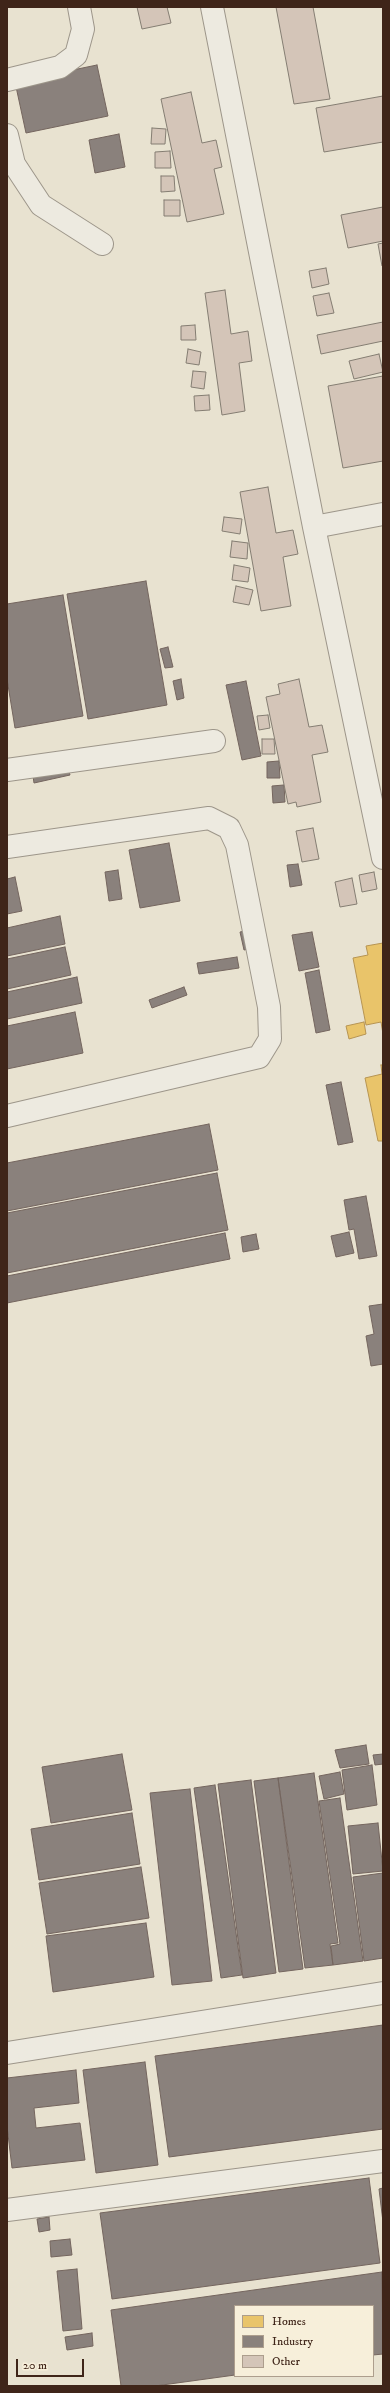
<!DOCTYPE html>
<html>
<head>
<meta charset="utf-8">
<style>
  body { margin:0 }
  #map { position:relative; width:390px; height:2393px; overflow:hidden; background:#e8e2d0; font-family:"IM FELL DW Pica",serif }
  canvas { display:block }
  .frame { position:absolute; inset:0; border:8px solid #3f2519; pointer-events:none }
  .legend { position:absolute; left:234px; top:2305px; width:140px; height:72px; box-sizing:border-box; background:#f7efda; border:1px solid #ad9e8d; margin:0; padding:5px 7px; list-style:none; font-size:12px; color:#3f2519 }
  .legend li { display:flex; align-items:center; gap:8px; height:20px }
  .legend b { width:20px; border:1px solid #ad9e8d }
  .scale { position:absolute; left:16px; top:2359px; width:68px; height:18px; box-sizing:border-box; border:2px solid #3f2519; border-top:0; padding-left:5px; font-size:12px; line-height:14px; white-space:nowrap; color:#3f2519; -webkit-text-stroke:3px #f7efda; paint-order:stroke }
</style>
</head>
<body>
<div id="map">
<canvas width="390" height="2393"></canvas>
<div class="frame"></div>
<ul class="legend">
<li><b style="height:11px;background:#e9c46a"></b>Homes</li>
<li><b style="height:11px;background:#8a817c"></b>Industry</li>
<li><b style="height:11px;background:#d4c5b8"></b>Other</li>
</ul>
<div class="scale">20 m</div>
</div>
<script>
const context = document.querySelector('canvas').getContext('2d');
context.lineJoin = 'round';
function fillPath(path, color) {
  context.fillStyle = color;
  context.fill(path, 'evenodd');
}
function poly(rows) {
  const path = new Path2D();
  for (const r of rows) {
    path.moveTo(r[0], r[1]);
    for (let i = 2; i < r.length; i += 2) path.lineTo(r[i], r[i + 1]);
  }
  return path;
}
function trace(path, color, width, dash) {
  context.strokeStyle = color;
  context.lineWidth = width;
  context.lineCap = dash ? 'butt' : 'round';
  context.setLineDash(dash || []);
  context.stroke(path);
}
const homes = poly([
  [383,943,383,1034,381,1022,366,1025,353,958,368,955,366,946,383,943],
  [364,1022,366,1034,349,1039,346,1026,364,1022],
  [381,1065,383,1065,383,1141,378,1141,365,1078,382,1074,381,1065]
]);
fillPath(homes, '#e9c46a');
trace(homes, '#b69452', 1);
const industry = poly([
  [97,65,108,116,26,133,15,82,97,65],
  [119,134,125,167,95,173,89,140,119,134],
  [146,581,167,705,88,719,67,594,146,581],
  [63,595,83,716,15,728,7,679,7,604,63,595],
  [168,647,173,667,165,668,160,649,168,647],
  [181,679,184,698,177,700,173,681,181,679],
  [246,681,261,756,242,760,226,685,246,681],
  [279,761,280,778,267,778,267,762,279,761],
  [68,768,70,775,34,783,33,776,68,768],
  [284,785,285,802,273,803,272,786,284,785],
  [169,843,180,901,140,908,129,850,169,843],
  [298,864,302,885,290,887,287,865,298,864],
  [118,870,122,899,109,901,105,872,118,870],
  [15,877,22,911,7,914,7,879,15,877],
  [60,916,65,944,7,956,7,928,60,916],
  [250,930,254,948,244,950,240,932,250,930],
  [312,932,319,967,299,971,292,935,312,932],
  [65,947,71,975,7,989,7,959,65,947],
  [237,957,239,968,199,974,197,963,237,957],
  [319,970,330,1030,316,1033,305,973,319,970],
  [77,977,82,1003,7,1019,7,992,77,977],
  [184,987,187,995,152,1008,149,1000,184,987],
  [75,1012,83,1053,7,1069,7,1026,75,1012],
  [341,1082,353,1142,338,1145,326,1085,341,1082],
  [209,1124,218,1170,7,1211,7,1163,209,1124],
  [217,1173,228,1230,7,1273,7,1213,217,1173],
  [366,1196,377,1256,359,1259,354,1229,349,1230,344,1200,366,1196],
  [349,1232,354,1253,336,1257,331,1236,349,1232],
  [225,1233,230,1259,7,1303,7,1276,225,1233],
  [256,1234,259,1249,243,1252,241,1237,256,1234],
  [383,1304,383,1364,371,1366,366,1336,374,1334,369,1306,383,1304],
  [366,1745,369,1764,340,1768,335,1750,366,1745],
  [122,1754,132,1810,51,1823,42,1767,122,1754],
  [383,1754,383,1764,375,1765,373,1755,383,1754],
  [372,1765,377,1805,347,1810,342,1770,372,1765],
  [340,1772,344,1794,324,1799,319,1776,340,1772],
  [314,1773,338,1943,330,1944,333,1965,305,1968,278,1778,314,1773],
  [278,1778,303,1969,279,1972,254,1781,278,1778],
  [251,1780,276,1973,243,1978,218,1784,251,1780],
  [215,1785,242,1975,221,1978,194,1788,215,1785],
  [190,1789,212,1981,172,1985,150,1793,190,1789],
  [340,1798,363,1961,333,1965,331,1946,340,1944,319,1801,340,1798],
  [132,1813,140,1864,39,1880,31,1829,132,1813],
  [378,1823,383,1871,353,1874,348,1826,378,1823],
  [141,1867,149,1918,47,1934,39,1883,141,1867],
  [383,1873,383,1958,364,1961,353,1877,383,1873],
  [146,1923,154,1977,53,1992,46,1936,146,1923],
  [383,2025,383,2129,169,2157,155,2056,383,2025],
  [145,2062,158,2165,96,2173,83,2070,145,2062],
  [76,2070,79,2103,34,2108,36,2128,80,2123,85,2160,12,2168,7,2126,7,2078,76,2070],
  [369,2178,380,2263,112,2299,100,2213,369,2178],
  [383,2188,383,2222,379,2189,383,2188],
  [49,2217,50,2230,39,2232,37,2219,49,2217],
  [70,2239,72,2255,51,2257,50,2241,70,2239],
  [77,2269,82,2329,63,2331,57,2271,77,2269],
  [382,2272,383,2354,373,2355,373,2306,235,2306,235,2375,155,2386,121,2386,111,2310,382,2272],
  [92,2333,93,2346,67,2350,65,2337,92,2333]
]);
fillPath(industry, '#8a817c');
trace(industry, '#74655e', 1);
const building = poly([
  [137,7,167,7,171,23,142,29,137,7],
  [276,7,313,7,330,99,294,104,276,7],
  [191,92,202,143,216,140,222,167,214,169,224,214,187,222,161,99,191,92],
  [383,96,383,142,324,152,316,108,383,96],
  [152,128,166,129,165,144,151,144,152,128],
  [170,151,171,168,155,168,155,152,170,151],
  [161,176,174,176,175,191,161,192,161,176],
  [164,200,180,200,180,216,164,216,164,200],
  [383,207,383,241,348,248,341,215,383,207],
  [383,243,383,266,382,266,378,244,383,243],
  [326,268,329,284,312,288,309,271,326,268],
  [225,290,231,334,248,331,252,361,239,363,245,411,222,415,205,293,225,290],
  [329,293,334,313,317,316,313,296,329,293],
  [383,322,383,341,321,354,317,335,383,322],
  [195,325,196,340,181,340,181,326,195,325],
  [188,349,201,352,199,365,186,363,188,349],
  [379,354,383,372,354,379,349,361,379,354],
  [193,371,206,372,204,389,191,387,193,371],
  [383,376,383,461,343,468,328,386,383,376],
  [209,395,210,410,195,411,194,396,209,395],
  [268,487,276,533,293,530,298,554,283,557,291,606,261,611,240,492,268,487],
  [224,517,242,519,240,534,222,531,224,517],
  [232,541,248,543,247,559,230,557,232,541],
  [234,565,250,568,248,582,232,580,234,565],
  [236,586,253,590,249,605,233,602,236,586],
  [299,679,309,727,322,725,328,752,312,755,321,802,297,807,296,802,288,804,266,697,280,694,278,684,299,679],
  [268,715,270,728,259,730,257,716,268,715],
  [262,739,274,739,275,754,262,754,262,739],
  [313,828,319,859,302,862,296,831,313,828],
  [374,872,377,889,362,892,359,875,374,872],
  [352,878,357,904,340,907,335,882,352,878]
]);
fillPath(building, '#d4c5b8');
trace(building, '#847d72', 1);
const minor = poly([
  [212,7,314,527,383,858],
  [7,80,60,67,76,55,83,29,79,7],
  [7,135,14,164,41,205,102,244],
  [314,527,383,514],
  [7,770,214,741],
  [7,847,209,818,229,828,237,845,269,1007,270,1039,259,1057,7,1116],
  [7,2053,383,1993],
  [7,2210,383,2161]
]);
trace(minor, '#9d968a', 24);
trace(minor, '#edeae0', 22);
</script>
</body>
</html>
